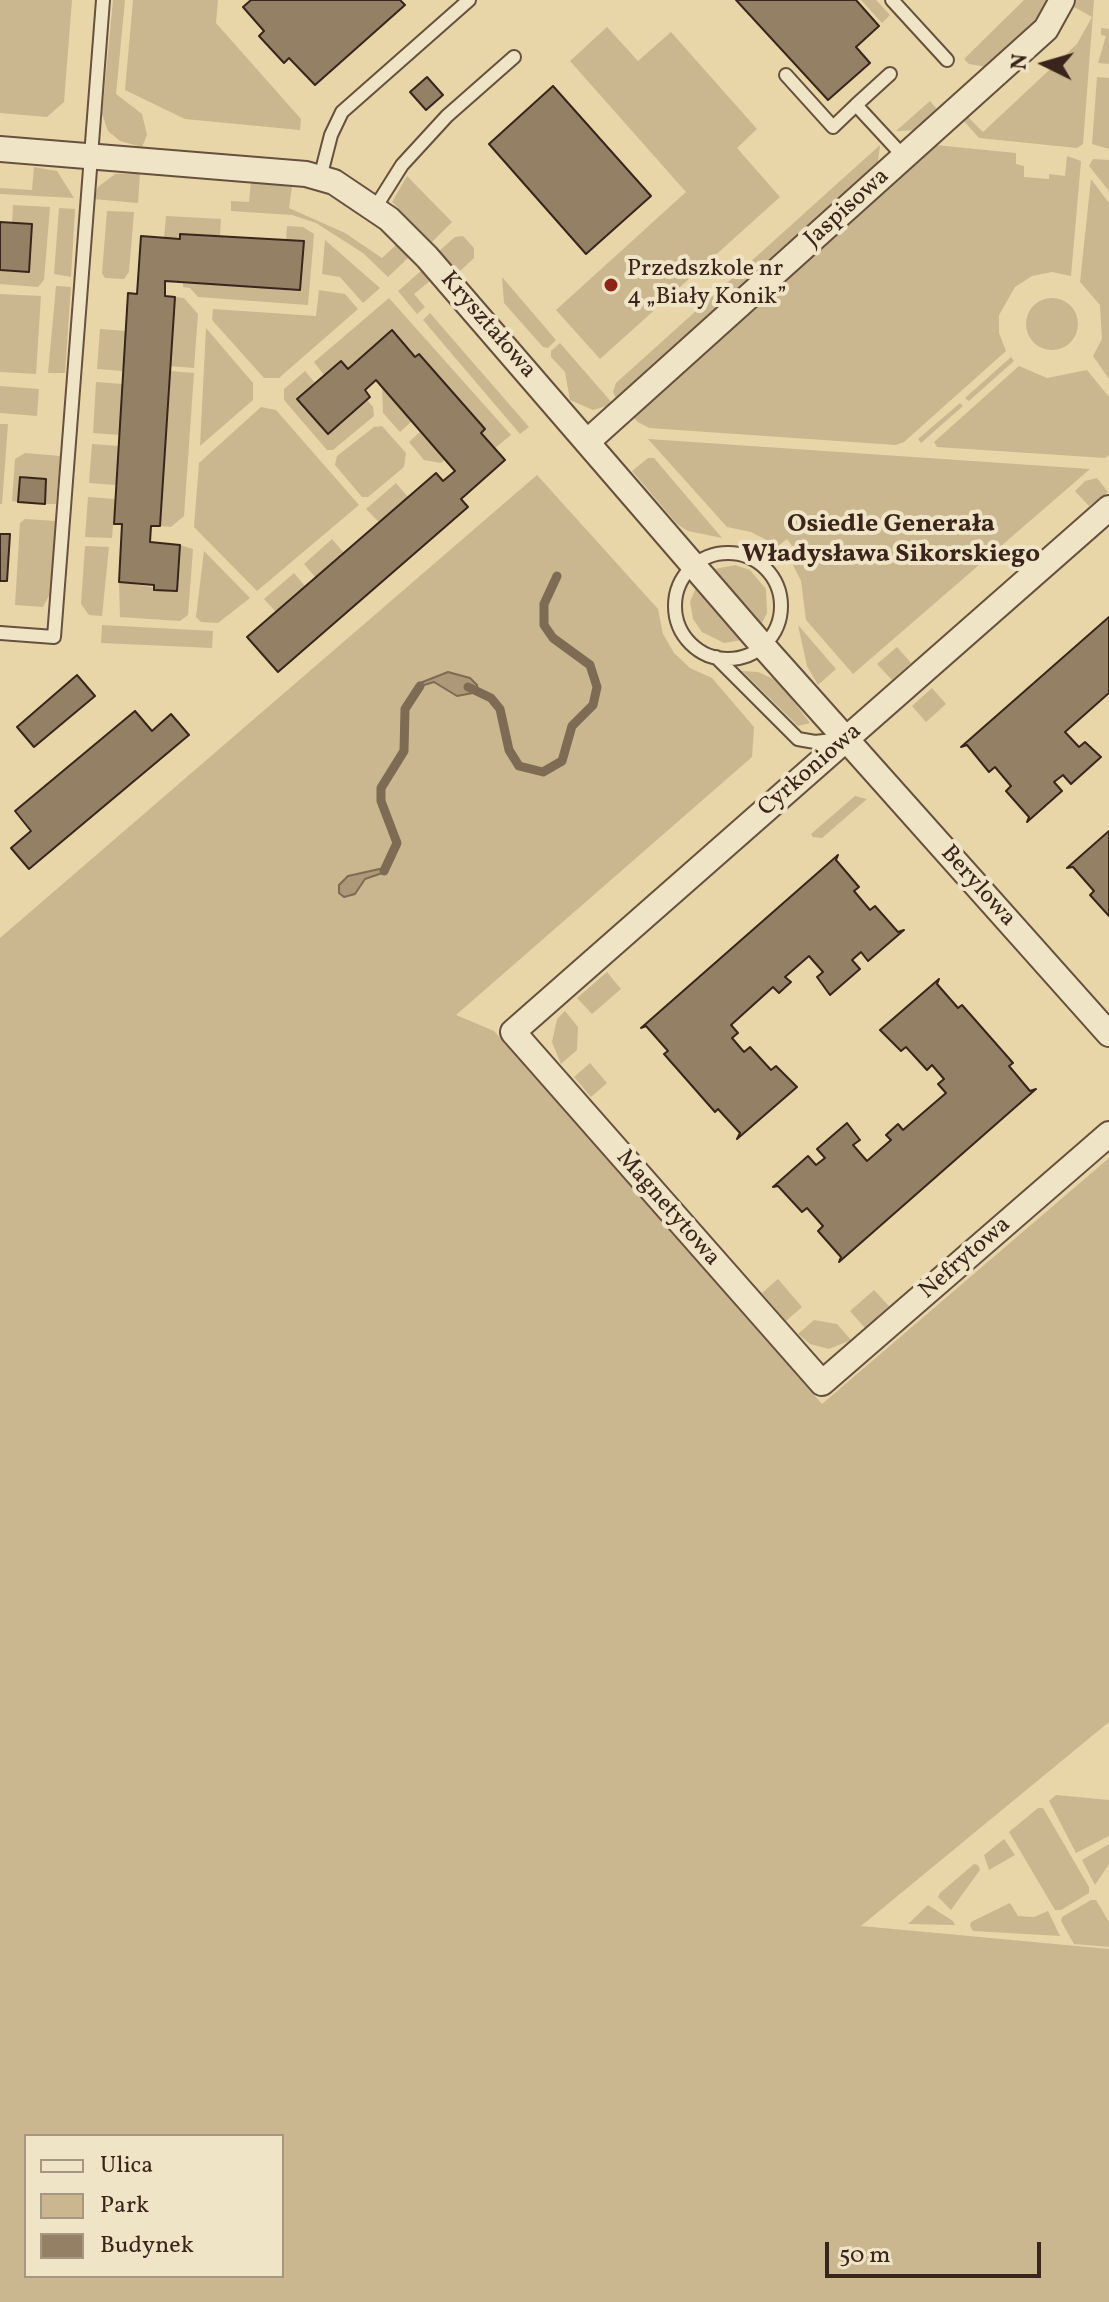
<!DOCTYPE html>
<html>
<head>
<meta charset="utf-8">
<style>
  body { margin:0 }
  #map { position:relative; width:1109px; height:2302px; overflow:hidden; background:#e8d5a8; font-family:Vollkorn,serif }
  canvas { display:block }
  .legend { position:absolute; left:24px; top:2134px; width:260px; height:144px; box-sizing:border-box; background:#f0e4c6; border:2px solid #a79782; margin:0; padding:10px 14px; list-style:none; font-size:24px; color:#3a241b }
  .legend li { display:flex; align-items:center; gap:16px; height:40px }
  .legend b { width:40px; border:2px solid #a79782 }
  .north { position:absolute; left:1005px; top:24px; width:80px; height:80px; -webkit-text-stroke:6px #f0e4c6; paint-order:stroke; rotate:275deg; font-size:22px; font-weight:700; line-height:32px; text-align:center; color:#3a241b }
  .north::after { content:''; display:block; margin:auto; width:28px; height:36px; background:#3a241b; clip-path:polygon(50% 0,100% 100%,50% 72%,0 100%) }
  .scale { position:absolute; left:825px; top:2242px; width:216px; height:36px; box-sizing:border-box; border:4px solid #3a241b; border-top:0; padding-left:10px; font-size:24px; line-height:28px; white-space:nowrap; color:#3a241b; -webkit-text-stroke:6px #f0e4c6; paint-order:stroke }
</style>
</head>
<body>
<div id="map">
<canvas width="1109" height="2302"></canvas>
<ul class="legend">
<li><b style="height:10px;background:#f0e4c6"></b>Ulica</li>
<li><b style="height:22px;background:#cab790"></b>Park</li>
<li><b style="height:22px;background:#948064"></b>Budynek</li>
</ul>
<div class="north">N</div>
<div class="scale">50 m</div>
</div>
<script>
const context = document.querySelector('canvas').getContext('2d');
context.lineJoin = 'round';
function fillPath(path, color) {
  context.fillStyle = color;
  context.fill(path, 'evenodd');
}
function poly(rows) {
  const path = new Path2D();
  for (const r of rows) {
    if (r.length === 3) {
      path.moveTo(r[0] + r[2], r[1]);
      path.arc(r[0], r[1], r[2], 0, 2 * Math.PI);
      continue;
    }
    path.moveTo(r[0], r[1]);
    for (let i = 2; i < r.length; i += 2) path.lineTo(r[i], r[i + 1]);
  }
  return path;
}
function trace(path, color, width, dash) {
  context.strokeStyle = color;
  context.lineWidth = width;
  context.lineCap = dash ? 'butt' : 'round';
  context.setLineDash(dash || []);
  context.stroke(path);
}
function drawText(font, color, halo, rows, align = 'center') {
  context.font = font + ' Vollkorn,serif';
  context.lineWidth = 8;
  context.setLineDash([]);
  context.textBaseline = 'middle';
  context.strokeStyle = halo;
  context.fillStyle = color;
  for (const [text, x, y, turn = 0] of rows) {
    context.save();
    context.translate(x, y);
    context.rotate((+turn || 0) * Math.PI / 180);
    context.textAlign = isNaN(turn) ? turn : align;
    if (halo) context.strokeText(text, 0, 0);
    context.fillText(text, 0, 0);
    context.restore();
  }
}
fillPath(poly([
  [0,0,72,0,64,102,47,117,0,113],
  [113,0,125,0,116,94,142,114,147,135,142,147,120,141,108,131,102,114],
  [133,0,218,0,216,23,301,119,300,130,185,119,125,90],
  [861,0,876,0,890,15,882,23],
  [1024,0,1053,0,1047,12,987,67,969,64,964,59],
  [1076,0,1094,0,1083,144,1077,148,979,138,963,120,967,116,983,132,1077,44,1092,17,1074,7],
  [607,27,638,61,671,32,757,129,737,148,780,197,600,359,556,310,686,192,570,61],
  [1101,28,1109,29,1109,64,1098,63,1106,36,1101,35],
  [1097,77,1109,78,1109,149,1092,144],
  [930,101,940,113,920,130,896,131],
  [880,145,877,169,620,398,616,398,613,392,616,383],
  [935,145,1016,153,1016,164,1024,166,1024,177,1049,179,1049,174,1065,176,1067,156,1081,161,1071,276,1052,272,1032,276,1015,287,999,315,999,333,1006,351,904,442,896,445,649,428,638,422,631,415],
  [1093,159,1109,160,1109,191,1089,166],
  [34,167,57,171,74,198,0,194,0,188,32,190],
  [140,173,138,203,93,199,98,187,115,174],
  [407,176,452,222,432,242,392,202],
  [1091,179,1109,203,1109,379,1093,356,1102,339,1100,305,1080,282],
  [251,181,292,187,289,208,345,233,382,258,397,244,409,257,388,277,363,253,316,223,292,215,231,211,231,201,249,202],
  [13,205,50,207,44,280,38,287,0,284,0,270,29,272,32,224,12,223],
  [59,208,75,209,71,277,54,274],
  [107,211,134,212,129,272,124,279,105,278,102,273],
  [166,216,221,219,220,236,164,238],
  [287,226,303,227,314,234,308,305,198,297,190,288,183,287,183,283,300,290,304,242,286,240],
  [463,236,474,248,474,258,459,272,439,251,455,237],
  [325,240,380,288,363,303,340,277,322,274],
  [421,271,430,281,414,294,425,307,417,314,398,291],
  [502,277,556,340,548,348,543,347,504,303],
  [56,286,71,287,65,373,48,373],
  [319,290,345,294,358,309,279,378,264,378,212,320,213,309,316,316],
  [0,294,41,296,36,374,0,372],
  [175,297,184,298,198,314,194,368,170,366],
  [1052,324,26],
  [389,298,511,435,494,449,481,433,484,429,420,354,415,357,392,331,348,369,341,361,324,375,314,362],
  [430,313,529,427,520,434,423,320],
  [206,328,253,383,253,400,200,446],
  [100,329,126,331,123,371,97,369],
  [560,343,613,404,593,410,570,400,565,372,551,357,551,351],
  [1011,357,1014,361,969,401,965,398],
  [1019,366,1047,378,1087,370,1109,397,1109,455,1105,458,937,447,934,442],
  [170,371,194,373,184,516,171,527,160,526],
  [305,371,315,383,298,399,328,434,367,400,373,407,374,416,333,450,327,450,284,400,284,389],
  [96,382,123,384,120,435,93,433],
  [0,386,39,389,37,416,0,413],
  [382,387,412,421,400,432,383,413],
  [960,403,963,406,921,443,918,439],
  [261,407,276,410,359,505,257,591,194,527,199,463],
  [0,424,8,424,2,504,0,504],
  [382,426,406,453,404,467,368,497,362,497,335,465,337,456,374,427],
  [421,431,445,460,441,463,424,460,409,442],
  [648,439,1090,469,853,674,806,620,801,581,793,565,802,558,787,539,778,546,751,532,727,527],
  [92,444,119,446,116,485,89,483],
  [25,453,60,456,56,504,45,504,46,479,21,477,18,502,12,501,15,459],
  [648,458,654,458,722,538,688,531,677,524,632,471],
  [537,475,658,609,663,634,674,653,690,668,712,678,754,727,752,757,456,1015,494,1031,822,1404,1109,1158,1109,1722,861,1926,1109,1949,1109,2302,0,2302,0,938],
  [26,2136,282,2136,282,2276,26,2276],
  [1097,478,1108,492,1089,506,1075,491,1085,481],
  [396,483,408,497,379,522,366,509],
  [88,497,115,499,112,538,85,537],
  [25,519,56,521,51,592,43,607,15,605,20,523],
  [332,539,344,553,316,578,304,564],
  [180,545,193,549,188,615,180,621,120,617,119,582,177,591],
  [85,546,109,547,102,616,89,615,81,604],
  [204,551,250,598,218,623,201,622,196,617],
  [735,565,750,570,766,589,767,613,759,629,710,570],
  [294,573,305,586,276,612,264,599],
  [699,580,748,639,724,643,702,632,693,619,690,602],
  [102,625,213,631,212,648,101,643],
  [798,625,836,669,818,685,807,666],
  [897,647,911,663,892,680,877,664],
  [742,671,758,672,778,681,810,723,798,726],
  [932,688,946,704,926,722,912,706],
  [855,796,867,799,822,838,813,837,811,834],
  [607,972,621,989,592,1014,577,998],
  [565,1011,578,1027,577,1050,561,1064,552,1042,557,1019],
  [590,1063,607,1083,591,1097,574,1077],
  [778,1279,802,1307,786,1321,762,1293],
  [874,1290,889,1306,865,1328,850,1311],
  [814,1320,837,1324,851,1340,829,1349,810,1344,798,1334],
  [1056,1795,1109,1800,1109,1836,1076,1853,1049,1801],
  [1038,1808,1043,1808,1089,1887,1089,1893,1061,1910,1055,1910,1009,1832],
  [1004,1839,1015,1855,989,1870,984,1855],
  [1109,1844,1109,1864,1095,1885,1082,1860],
  [974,1864,978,1865,980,1870,951,1910,938,1897,940,1893],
  [1091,1900,1096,1900,1109,1922,1109,1947,1074,1944,1061,1921,1062,1917],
  [1010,1903,1018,1916,1034,1917,1048,1911,1060,1936,973,1931,970,1926,971,1922],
  [928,1905,953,1921,955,1925,908,1924]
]), '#cab790');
const water = poly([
  [448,672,470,678,477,685,478,692,457,696,434,682,424,685,414,700,414,691,420,683,448,672],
  [384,868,385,872,365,879,355,894,344,897,339,893,339,885,348,876,384,868]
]);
fillPath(water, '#ad9978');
trace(water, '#7f6a53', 2);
trace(poly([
  [468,687,491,698,500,709,509,750,519,766,543,772,562,761,572,726,593,705,597,687,590,665,553,638,544,625,544,604,557,576],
  [384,871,397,843,381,801,381,788,404,751,405,709,420,686]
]), '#7f6a53', 9);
const building = poly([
  [251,0,400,0,405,5,315,85,289,58,284,63,259,36,264,31,243,7,251,0],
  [736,0,856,0,879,26,856,47,870,63,828,100,736,0],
  [427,77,443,95,426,110,410,92,427,77],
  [553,86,651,196,586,254,489,144,553,86],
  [0,222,32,224,29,272,0,270,0,222],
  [180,234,304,241,300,290,165,281,165,296,175,297,160,526,151,526,150,542,180,545,177,591,154,590,154,585,119,582,122,524,114,524,128,293,137,294,141,236,180,239,180,234],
  [392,330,415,357,419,354,485,429,481,433,505,460,461,499,468,507,278,672,247,637,436,473,443,481,455,471,376,380,365,390,370,397,328,434,297,399,341,361,348,369,392,330],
  [20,477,46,479,45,504,18,502,20,477],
  [0,534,10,534,7,581,0,581,0,534],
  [1109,617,1109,693,1065,732,1079,747,1085,742,1101,757,1071,784,1063,775,1054,782,1062,791,1027,822,1029,817,1006,791,1011,786,995,767,989,772,967,745,961,747,1109,617],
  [77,675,95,696,34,747,17,727,77,675],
  [135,711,152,731,171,714,189,735,29,869,11,848,31,831,15,811,135,711],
  [1109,831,1109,916,1090,895,1094,891,1073,867,1067,868,1109,831],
  [838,855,836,860,859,887,854,891,870,910,875,906,898,932,904,930,868,961,861,952,852,960,860,969,830,995,817,977,823,972,809,956,785,977,791,982,779,993,773,987,731,1025,738,1033,732,1038,744,1052,750,1047,771,1070,776,1066,797,1087,737,1139,740,1133,718,1109,715,1112,664,1054,668,1051,646,1026,641,1028,838,855],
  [939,979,937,984,958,1008,962,1005,1013,1063,1009,1066,1030,1091,1036,1089,839,1262,841,1257,818,1231,823,1226,807,1208,802,1212,778,1186,773,1187,808,1156,816,1165,825,1158,817,1149,847,1123,860,1140,853,1145,867,1161,891,1140,886,1135,898,1124,903,1130,946,1093,938,1084,944,1079,932,1065,927,1070,906,1047,901,1051,880,1030,939,979]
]);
fillPath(building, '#948064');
trace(building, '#3a241b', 2);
const lane = poly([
  [892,0,947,60],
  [786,75,833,127,856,105,905,158],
  [856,105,890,74],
  [320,178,331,135,342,112,469,0],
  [375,208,402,165,447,116,514,57],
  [728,606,53],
  [0,633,54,637,103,0],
  [716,657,798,739,815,742,842,739]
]);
const street = poly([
  [0,149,306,174,334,182,389,219,427,257,763,646,1109,1034],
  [587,442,1046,29,1062,0],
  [1109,508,513,1032,822,1383,1109,1134]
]);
trace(lane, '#66503e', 16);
trace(street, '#66503e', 28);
trace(lane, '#f0e4c6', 12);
trace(street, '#f0e4c6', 24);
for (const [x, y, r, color] of [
  [611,285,8,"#8f2418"]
]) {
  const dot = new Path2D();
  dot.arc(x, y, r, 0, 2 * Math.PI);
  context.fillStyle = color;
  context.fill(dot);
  trace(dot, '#f0e4c6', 3);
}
drawText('24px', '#3a241b', '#f0e4c6', [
  ["Jaspisowa",848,209,-42],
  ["Kryształowa",487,326,49],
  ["Cyrkoniowa",811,771,-41],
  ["Berylowa",977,887,48],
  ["Magnetytowa",667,1209,49],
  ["Nefrytowa",966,1259,-41]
]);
drawText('24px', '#3a241b', '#f0e4c6', [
  ["Przedszkole nr",627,271],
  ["4 „Biały Konik”",627,299]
], 'left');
drawText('bold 26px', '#3a241b', '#f0e4c6', [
  ["Osiedle Generała",891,526],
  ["Władysława Sikorskiego",891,556]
]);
</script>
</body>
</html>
